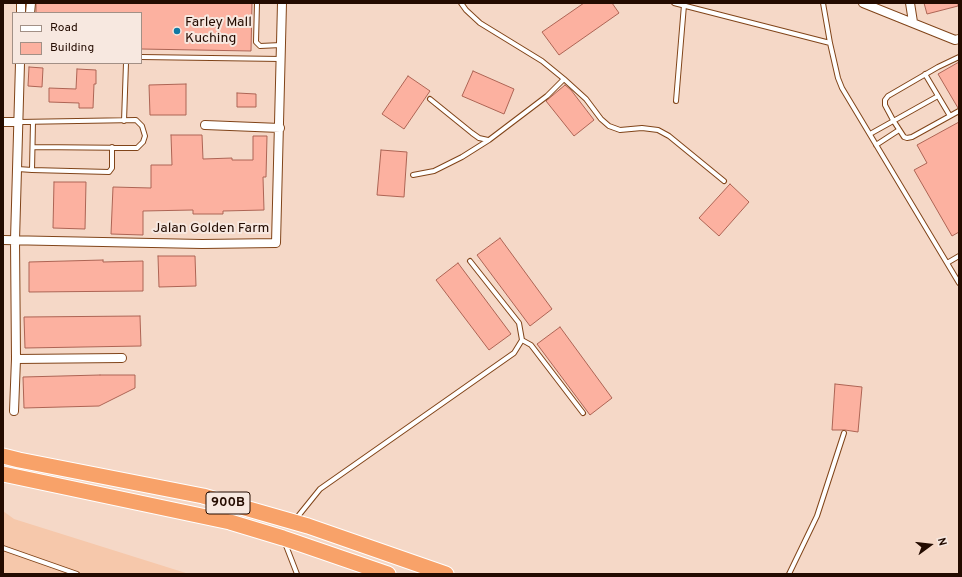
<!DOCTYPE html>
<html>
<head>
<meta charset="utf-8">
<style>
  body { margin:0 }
  #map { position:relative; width:962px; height:577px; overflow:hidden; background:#f5d8c7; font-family:Overpass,sans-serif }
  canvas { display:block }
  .frame { position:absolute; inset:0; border:4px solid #230b00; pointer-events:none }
  .legend { position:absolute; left:12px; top:12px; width:130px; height:52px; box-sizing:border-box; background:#f7e8e0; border:1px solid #a29086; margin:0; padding:5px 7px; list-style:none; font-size:12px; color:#230b00 }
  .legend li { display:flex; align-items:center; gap:8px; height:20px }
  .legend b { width:20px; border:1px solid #a29086 }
  .north { position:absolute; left:910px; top:525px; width:40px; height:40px; -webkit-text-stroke:3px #f7e8e0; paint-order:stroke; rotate:75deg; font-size:11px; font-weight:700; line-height:16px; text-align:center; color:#230b00 }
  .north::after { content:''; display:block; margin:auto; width:14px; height:18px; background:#230b00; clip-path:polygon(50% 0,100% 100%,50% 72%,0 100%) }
</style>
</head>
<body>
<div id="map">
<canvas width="962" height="577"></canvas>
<div class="frame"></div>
<ul class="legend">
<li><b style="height:5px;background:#fff"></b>Road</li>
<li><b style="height:11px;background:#fcb1a0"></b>Building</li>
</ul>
<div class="north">N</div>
</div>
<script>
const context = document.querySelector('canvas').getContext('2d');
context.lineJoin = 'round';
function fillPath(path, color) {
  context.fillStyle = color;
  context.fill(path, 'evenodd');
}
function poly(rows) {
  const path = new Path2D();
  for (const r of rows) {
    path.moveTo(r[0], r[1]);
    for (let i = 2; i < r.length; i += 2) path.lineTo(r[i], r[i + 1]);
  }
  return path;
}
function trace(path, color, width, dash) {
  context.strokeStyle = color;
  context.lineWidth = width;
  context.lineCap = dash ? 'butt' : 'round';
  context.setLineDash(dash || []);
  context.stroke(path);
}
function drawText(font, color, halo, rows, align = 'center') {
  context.font = font + ' Overpass,sans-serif';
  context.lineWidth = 4;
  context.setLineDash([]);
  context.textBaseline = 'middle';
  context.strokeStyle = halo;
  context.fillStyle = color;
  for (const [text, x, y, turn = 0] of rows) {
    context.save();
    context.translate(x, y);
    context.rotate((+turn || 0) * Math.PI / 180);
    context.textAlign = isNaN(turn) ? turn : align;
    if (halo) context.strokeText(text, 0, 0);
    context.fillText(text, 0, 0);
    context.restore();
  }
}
fillPath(poly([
  [3,511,14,519,189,574,3,574]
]), '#f6c8ab');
const building = poly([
  [36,3,252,3,251,51,141,49,141,13,36,13,36,3],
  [584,3,612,3,619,13,559,55,542,32,584,3],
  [924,3,958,3,958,6,927,14,924,3],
  [959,62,959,108,958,108,938,74,959,62],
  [29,67,43,68,42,87,28,86,29,67],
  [77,69,96,70,96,84,94,84,93,108,79,108,79,103,49,102,49,88,76,89,77,69],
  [473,71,514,89,504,114,462,96,473,71],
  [408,76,430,91,404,129,382,114,408,76],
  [186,84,186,115,150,115,149,85,186,84],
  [565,85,571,90,594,120,574,136,546,101,565,85],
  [237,93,256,94,256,107,237,107,237,93],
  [959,122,959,232,952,236,914,170,927,163,917,145,959,122],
  [171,135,202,135,203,159,232,158,232,160,253,160,253,136,267,136,266,177,263,177,264,210,223,211,223,214,193,214,193,210,143,211,143,235,111,234,113,187,151,188,151,165,172,165,171,135],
  [381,150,407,152,404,197,377,195,381,150],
  [54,182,86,182,85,229,53,228,54,182],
  [730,184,749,202,719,236,699,218,730,184],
  [500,238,552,309,530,326,477,255,500,238],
  [158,256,195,256,196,286,159,287,158,256],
  [103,260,103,262,143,261,143,291,29,292,29,262,103,260],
  [458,263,511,334,489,350,436,280,458,263],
  [140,316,141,346,25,348,24,317,140,316],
  [560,327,612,398,590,415,537,344,560,327],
  [100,375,135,375,135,388,99,406,24,408,23,377,100,375],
  [835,384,862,387,858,432,845,430,832,430,835,384]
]);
fillPath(building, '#fcb1a0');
trace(building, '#ad6454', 1);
const lane = poly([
  [257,3,256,42,260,46,281,45],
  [461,3,466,10,480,23,542,61,564,79,586,99,601,119,609,126,620,130,642,128,658,130,669,136,724,181],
  [674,3,830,43],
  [823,3,830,43,838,78,842,88,959,283],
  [141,57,281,59],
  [959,57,938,67,888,96,885,100,885,105,893,120,904,137,907,138,912,137,959,111],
  [925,74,950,116],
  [430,99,472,133,479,138,488,140],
  [676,101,684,5],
  [124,121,126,63],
  [19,122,136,120,142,126,145,136,143,142,137,148,33,147],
  [33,122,32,170,109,172,112,168,112,147],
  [870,134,938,96],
  [876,145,899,130],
  [18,169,32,170],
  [413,175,434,171,462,157,489,140,547,96,564,79],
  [947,263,959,256],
  [522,340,531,345,583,413],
  [295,520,320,489,514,353,522,340,519,323,470,261],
  [285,543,297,574],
  [3,548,77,574],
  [789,574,817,516,844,433]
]);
const street = poly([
  [863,3,955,40,959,39],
  [910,3,913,22],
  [21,13,21,3],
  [30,13,31,3],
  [3,122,19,122],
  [205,125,280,128],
  [3,240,202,244,276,243,282,3],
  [16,359,122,358],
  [14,411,16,359,15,240,20,63]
]);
const highway = poly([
  [3,456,19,460,203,496,308,526,446,574],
  [3,474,230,522,283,538,388,574]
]);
trace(lane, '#804419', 6);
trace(street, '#804419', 10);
trace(highway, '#fff', 17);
trace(lane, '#fff', 4);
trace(street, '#fff', 8);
trace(highway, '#f8a269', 15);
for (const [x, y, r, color] of [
  [177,31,4,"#1079a4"]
]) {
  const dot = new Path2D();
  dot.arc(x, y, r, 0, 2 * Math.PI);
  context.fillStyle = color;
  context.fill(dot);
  trace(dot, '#f7e8e0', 1.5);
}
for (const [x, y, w] of [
  [228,503,44]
]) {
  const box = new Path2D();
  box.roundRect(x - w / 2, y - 11, w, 22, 3);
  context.fillStyle = '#f7e8e0';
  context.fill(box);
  trace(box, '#230b00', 1);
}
drawText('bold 13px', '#230b00', null, [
  ["900B",228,503]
]);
drawText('14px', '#230b00', '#f7e8e0', [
  ["Farley Mall",185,23],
  ["Kuching",185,39]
], 'left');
drawText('14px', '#230b00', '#f7e8e0', [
  ["Jalan Golden Farm",211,229]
]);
</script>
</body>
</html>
